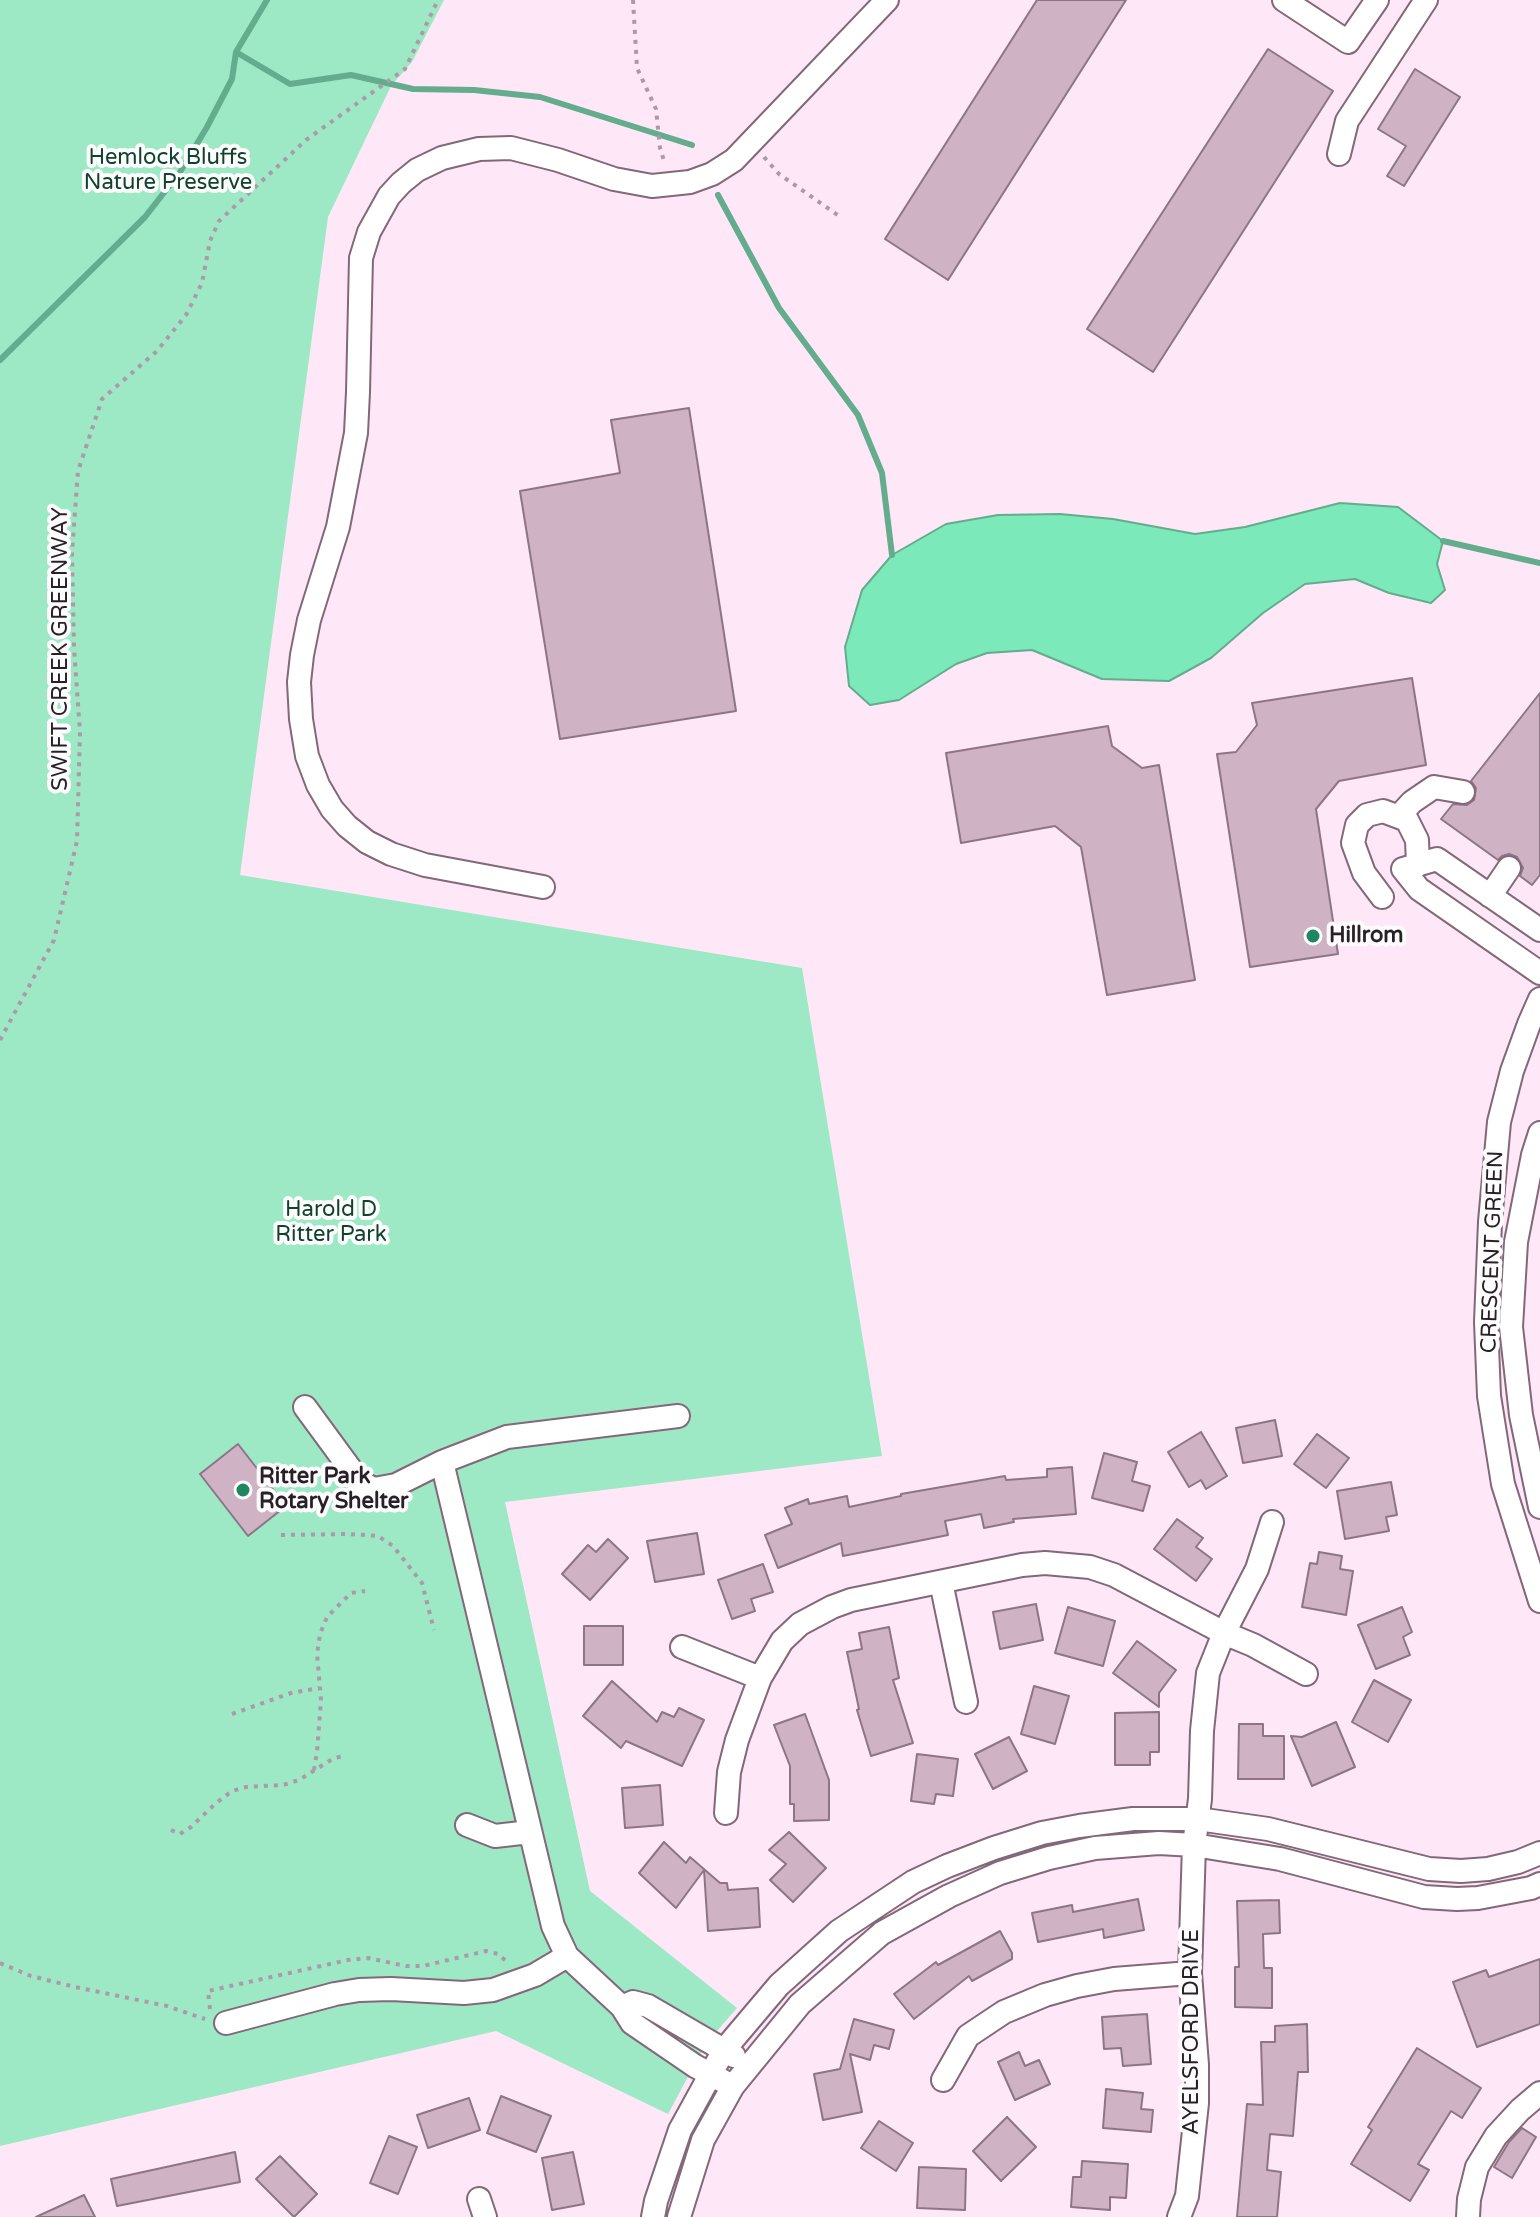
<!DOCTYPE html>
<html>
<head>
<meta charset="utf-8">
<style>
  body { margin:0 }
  canvas { display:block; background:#fee7f6 }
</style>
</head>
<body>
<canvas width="1540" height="2217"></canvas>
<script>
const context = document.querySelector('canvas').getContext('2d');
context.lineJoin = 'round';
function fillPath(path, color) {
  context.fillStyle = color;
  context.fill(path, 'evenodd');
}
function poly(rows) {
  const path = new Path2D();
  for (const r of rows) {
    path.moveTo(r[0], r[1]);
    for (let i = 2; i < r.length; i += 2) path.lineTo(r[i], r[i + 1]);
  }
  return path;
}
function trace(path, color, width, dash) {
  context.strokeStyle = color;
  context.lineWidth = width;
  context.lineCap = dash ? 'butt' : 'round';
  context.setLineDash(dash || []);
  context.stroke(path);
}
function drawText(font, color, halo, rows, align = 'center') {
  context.font = font + ' "Varela Round",sans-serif';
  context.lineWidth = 8;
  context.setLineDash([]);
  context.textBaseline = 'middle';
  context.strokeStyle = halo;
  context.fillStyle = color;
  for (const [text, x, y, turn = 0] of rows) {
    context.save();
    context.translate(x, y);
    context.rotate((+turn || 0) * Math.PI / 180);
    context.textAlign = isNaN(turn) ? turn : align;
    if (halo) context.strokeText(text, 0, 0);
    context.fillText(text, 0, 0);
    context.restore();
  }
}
fillPath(poly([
  [0,0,444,0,412,62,391,86,328,217,240,875,802,968,882,1456,505,1502,590,1891,737,2008,716,2032,698,2058,668,2114,496,2031,0,2146]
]), '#9de8c5');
const water = poly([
  [1340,503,1398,507,1443,541,1437,564,1445,590,1431,603,1389,593,1355,579,1305,584,1263,613,1211,658,1169,681,1102,679,1032,650,987,653,956,664,899,700,870,705,849,686,845,647,862,590,892,555,946,524,998,515,1060,514,1113,519,1195,534,1245,527,1340,503]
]);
fillPath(water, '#7ce9ba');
trace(water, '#63ac8e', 2);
trace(poly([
  [236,52,290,84,351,75,413,89,474,90,540,97,692,145],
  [718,195,779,308,858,415,882,473,892,555],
  [0,360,145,217,180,172,207,127,232,79,236,52,267,0],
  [1443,541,1540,563]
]), '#63ac8e', 6);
const building = poly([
  [1037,0,1126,0,948,280,885,239,1037,0],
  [1268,49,1333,91,1153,372,1087,329,1268,49],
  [1415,69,1460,97,1404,186,1387,176,1406,146,1378,129,1415,69],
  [689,408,736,711,560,739,520,491,620,473,611,420,689,408],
  [1412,678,1426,765,1339,781,1316,809,1338,954,1250,967,1217,754,1236,752,1257,725,1252,703,1412,678],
  [1540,693,1540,875,1532,885,1520,876,1523,868,1517,857,1509,854,1502,856,1498,860,1441,819,1453,804,1467,805,1474,800,1476,788,1471,781,1540,693],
  [1108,726,1112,746,1142,768,1159,765,1195,980,1107,995,1081,847,1055,826,961,843,946,753,1108,726],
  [1275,1420,1282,1456,1243,1463,1236,1428,1275,1420],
  [1201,1432,1227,1476,1206,1489,1201,1480,1189,1487,1168,1452,1201,1432],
  [1317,1434,1349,1458,1326,1488,1294,1464,1317,1434],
  [238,1444,286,1506,248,1536,200,1474,238,1444],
  [1104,1453,1137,1462,1132,1481,1150,1486,1143,1511,1092,1498,1104,1453],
  [1072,1467,1076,1514,1013,1519,1014,1522,984,1528,981,1514,945,1521,948,1535,843,1556,841,1543,778,1568,765,1535,792,1524,785,1508,808,1499,809,1504,847,1496,849,1507,901,1496,901,1494,1005,1476,1006,1480,1047,1477,1047,1469,1072,1467],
  [1391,1482,1397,1515,1386,1517,1389,1531,1345,1539,1337,1491,1391,1482],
  [1177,1519,1203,1538,1196,1547,1212,1559,1196,1581,1154,1549,1177,1519],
  [697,1533,704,1574,655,1582,647,1541,697,1533],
  [608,1539,628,1558,590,1600,562,1574,588,1545,596,1552,608,1539],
  [1319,1552,1342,1556,1340,1569,1353,1571,1346,1615,1302,1607,1310,1563,1317,1564,1319,1552],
  [763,1564,773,1592,751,1599,755,1611,732,1619,718,1580,763,1564],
  [1036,1604,1043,1640,1000,1649,993,1612,1036,1604],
  [1068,1607,1115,1621,1103,1666,1055,1653,1068,1607],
  [1402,1607,1412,1632,1403,1637,1410,1655,1376,1669,1358,1625,1402,1607],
  [584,1626,623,1626,623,1665,584,1665,584,1626],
  [889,1627,899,1678,893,1680,913,1743,871,1756,857,1710,859,1709,847,1652,862,1649,859,1633,889,1627],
  [1137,1641,1176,1670,1159,1693,1159,1707,1113,1673,1137,1641],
  [1374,1680,1411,1700,1388,1742,1352,1722,1374,1680],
  [612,1681,657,1722,662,1712,674,1717,679,1708,704,1720,682,1766,626,1741,621,1748,583,1716,612,1681],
  [1034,1686,1069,1696,1055,1744,1021,1734,1034,1686],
  [1159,1712,1159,1752,1150,1752,1150,1765,1115,1765,1115,1713,1159,1712],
  [805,1714,829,1780,829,1820,794,1821,794,1804,790,1804,790,1766,774,1725,805,1714],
  [1336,1722,1355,1767,1312,1786,1291,1736,1302,1737,1336,1722],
  [1239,1724,1263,1724,1263,1736,1284,1736,1284,1779,1238,1779,1239,1724],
  [1009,1737,1027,1771,993,1789,975,1754,1009,1737],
  [917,1754,958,1759,953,1796,936,1794,934,1804,911,1801,917,1754],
  [660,1785,663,1825,625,1828,622,1788,660,1785],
  [789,1832,826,1868,793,1902,770,1880,786,1864,769,1850,789,1832],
  [664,1842,686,1863,690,1857,720,1883,727,1883,728,1890,758,1888,760,1927,708,1931,704,1870,676,1908,639,1873,664,1842],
  [1138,1899,1144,1930,1104,1938,1103,1929,1038,1942,1032,1913,1072,1905,1073,1912,1138,1899],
  [1279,1900,1280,1933,1263,1934,1264,1968,1272,1968,1272,2008,1235,2007,1235,1967,1239,1967,1237,1901,1279,1900],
  [1000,1931,1012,1953,1012,1959,972,1981,969,1976,914,2019,894,1994,936,1962,938,1965,1000,1931],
  [1540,1959,1540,2024,1477,2047,1453,1982,1486,1970,1489,1977,1540,1959],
  [1147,2014,1151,2064,1123,2066,1121,2048,1104,2049,1102,2017,1147,2014],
  [854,2019,894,2030,889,2049,874,2045,870,2060,850,2054,862,2112,823,2120,814,2074,840,2069,854,2019],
  [1307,2024,1308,2072,1298,2072,1293,2136,1270,2134,1267,2170,1281,2172,1277,2217,1237,2217,1247,2104,1263,2105,1261,2042,1275,2042,1275,2026,1307,2024],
  [1417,2048,1481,2088,1462,2118,1451,2111,1418,2164,1429,2170,1410,2201,1351,2164,1372,2130,1368,2127,1417,2048],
  [1019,2052,1025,2066,1039,2060,1050,2084,1015,2100,998,2062,1019,2052],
  [1106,2089,1143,2093,1141,2109,1153,2110,1151,2132,1103,2128,1106,2089],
  [501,2096,551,2116,536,2152,487,2133,501,2096],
  [469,2098,480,2130,428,2148,417,2115,469,2098],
  [1007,2117,1036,2147,1001,2181,973,2151,1007,2117],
  [879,2121,913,2143,896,2171,861,2148,879,2121],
  [1522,2128,1536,2137,1512,2178,1494,2167,1509,2142,1522,2128],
  [389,2136,417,2147,398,2194,370,2183,389,2136],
  [235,2152,240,2182,117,2206,111,2179,235,2152],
  [573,2152,584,2204,552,2210,542,2158,573,2152],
  [280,2156,317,2194,294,2217,256,2179,280,2156],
  [1082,2161,1128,2164,1126,2198,1110,2197,1110,2210,1071,2207,1073,2177,1081,2177,1082,2161],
  [919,2167,966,2169,965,2210,917,2208,919,2167],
  [84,2195,95,2217,36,2217,84,2195]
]);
fillPath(building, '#cfb3c5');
trace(building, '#8e7586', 2);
const minor = poly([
  [1284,0,1348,42,1377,0],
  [1339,154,1347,121,1426,0],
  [1399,816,1412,802,1434,787,1463,792],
  [543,887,425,865,391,854,367,842,347,826,332,809,318,785,307,756,301,719,299,682,302,655,309,620,338,527,356,433,358,392,361,258,369,232,389,196,401,183,417,170,442,158,479,149,511,148,558,160,614,179,652,186,690,182,712,174,734,160,887,0],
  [1490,896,1509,868],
  [1382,897,1364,873,1353,843,1357,825,1367,815,1383,811,1407,820,1417,840,1418,865],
  [1540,930,1437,859,1403,869,1419,889,1540,973],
  [1540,999,1529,1024,1512,1071,1499,1122,1490,1222,1486,1322,1489,1396,1503,1484,1540,1601],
  [1540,1133,1533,1155,1516,1242,1511,1327,1521,1415,1540,1507],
  [305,1407,360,1482,374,1489,396,1485,442,1462],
  [941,1582,966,1702],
  [682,1647,760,1678],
  [726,1813,729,1772,737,1740,760,1678,782,1641,800,1624,832,1607,851,1600,1022,1565,1045,1563,1090,1567,1114,1575,1224,1633,1253,1645,1306,1674],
  [467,1825,495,1836,530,1832],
  [622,2007,567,1956,553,1926,442,1462,507,1437,678,1416],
  [226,2023,335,1994,359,1990,391,1989,464,1993,493,1990,535,1975,567,1956],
  [943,2080,968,2036,1004,2012,1045,1995,1077,1986,1114,1979,1190,1973],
  [723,2081,695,2066,632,2023,622,2007,633,2002,648,2006,734,2056],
  [479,2199,485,2217],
  [653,2217,656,2201,680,2130,724,2050,779,1985,839,1931,913,1882,947,1866,994,1848,1042,1833,1079,1826,1133,1819,1198,1819,1268,1829,1429,1869,1461,1871,1488,1869,1518,1862,1540,1853],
  [679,2217,703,2140,733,2086,800,2004,882,1933,949,1896,1000,1873,1049,1858,1095,1848,1159,1843,1194,1845,1280,1859,1424,1897,1457,1899,1478,1898,1531,1888,1540,1884],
  [1179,2217,1187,2196,1197,2103,1197,2065,1190,1973,1194,1845,1200,1799,1202,1731,1208,1673,1224,1633,1257,1569,1272,1522],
  [1468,2217,1469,2199,1477,2167,1496,2136,1520,2110,1540,2093]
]);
trace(minor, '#826879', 26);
trace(poly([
  [633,0,637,68,656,109,660,148,665,164],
  [764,157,779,174,839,216],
  [0,1040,54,940,77,841,80,732,74,648,72,552,78,471,102,399,157,351,186,315,202,283,210,241,219,221,306,140,405,69,438,0],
  [281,1535,349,1534,378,1536,393,1546,422,1583,434,1630],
  [232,1714,291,1693,319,1688],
  [314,1770,317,1752,321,1700,317,1654,320,1634,327,1617,351,1593,365,1591],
  [171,1830,180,1834,191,1827,216,1803,232,1791,246,1787,283,1785,299,1780,334,1758,344,1756],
  [0,1963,31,1976,75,1987,167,2006,205,2019],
  [210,2009,208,1991,348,1960,368,1958,406,1966,423,1966,486,1951,498,1954,507,1962]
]), '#ac9aa6', 4, [4, 6]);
trace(minor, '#fff', 22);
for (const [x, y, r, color] of [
  [1313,936,8,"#208661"],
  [243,1490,8,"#208661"]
]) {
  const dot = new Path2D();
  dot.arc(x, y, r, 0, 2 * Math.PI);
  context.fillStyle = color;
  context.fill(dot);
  trace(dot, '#fcfcfc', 3);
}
drawText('22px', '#12422f', '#fcfcfc', [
  ["Hemlock Bluffs",168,158],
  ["Nature Preserve",168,183],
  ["Harold D",331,1210],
  ["Ritter Park",331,1235]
]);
drawText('22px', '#291f26', '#fcfcfc', [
  ["SWIFT CREEK GREENWAY",61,649,-90],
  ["CRESCENT GREEN",1493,1252,-88],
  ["AYELSFORD DRIVE",1192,2032,-90]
]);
drawText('bold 22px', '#291f26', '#fcfcfc', [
  ["Hillrom",1329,936],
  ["Ritter Park",259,1477],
  ["Rotary Shelter",259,1502]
], 'left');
</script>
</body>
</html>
